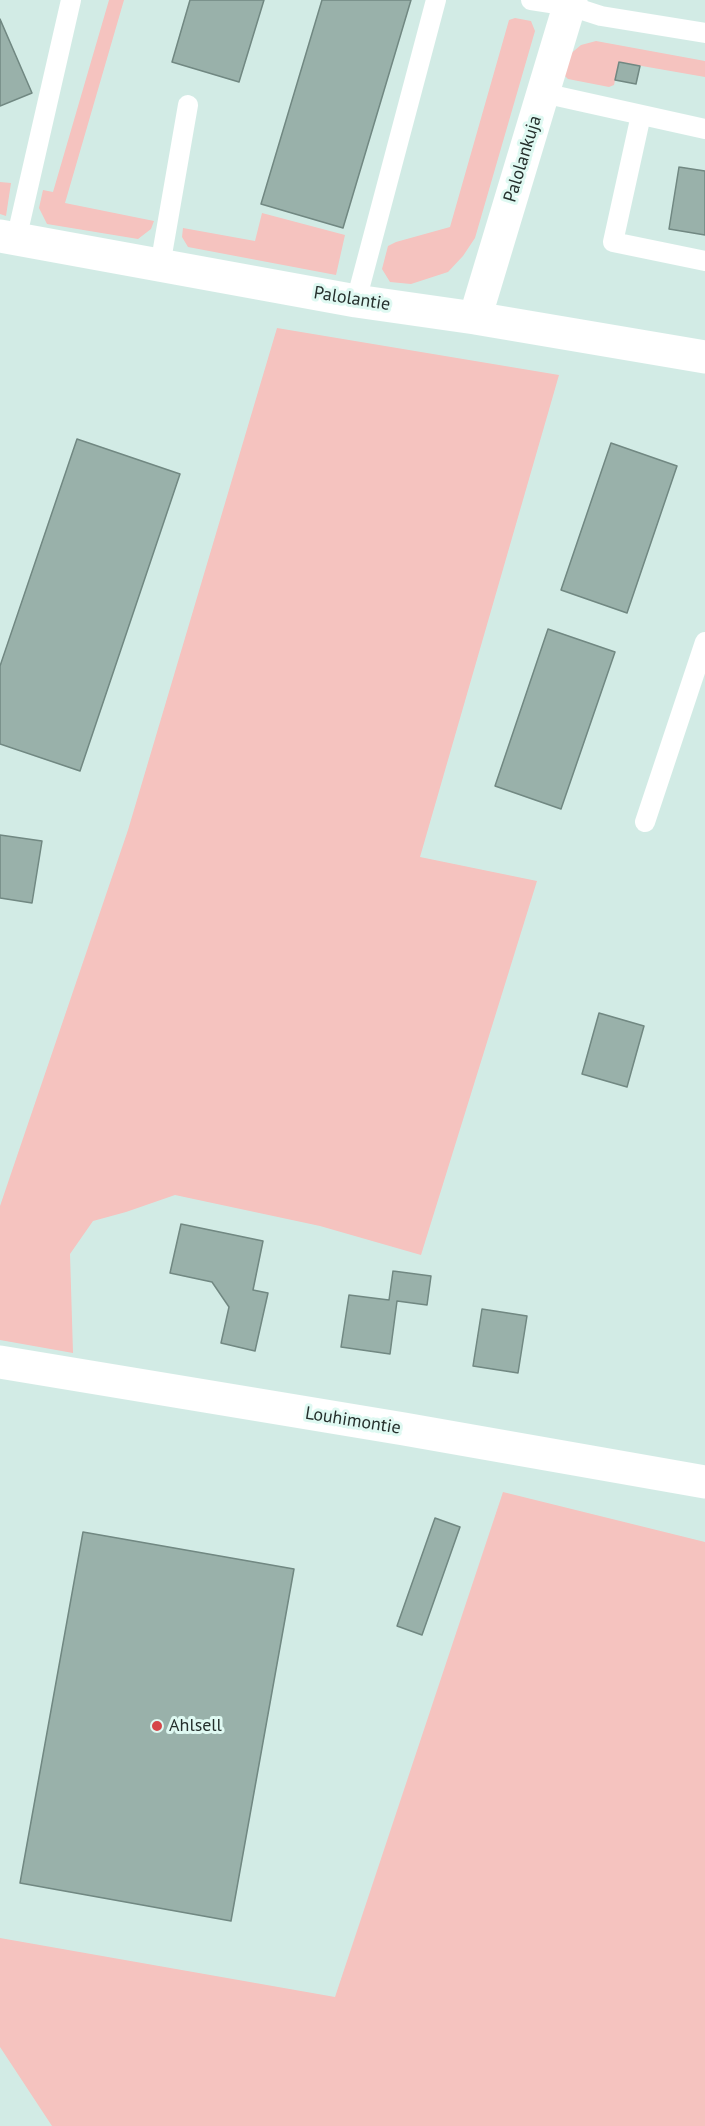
<!DOCTYPE html>
<html>
<head>
<meta charset="utf-8">
<style>
  body { margin:0 }
  canvas { display:block; background:#d2ebe5 }
</style>
</head>
<body>
<canvas width="705" height="2126"></canvas>
<script>
const context = document.querySelector('canvas').getContext('2d');
context.lineJoin = 'round';
function fillPath(path, color) {
  context.fillStyle = color;
  context.fill(path, 'evenodd');
}
function poly(rows) {
  const path = new Path2D();
  for (const r of rows) {
    path.moveTo(r[0], r[1]);
    for (let i = 2; i < r.length; i += 2) path.lineTo(r[i], r[i + 1]);
  }
  return path;
}
function trace(path, color, width, dash) {
  context.strokeStyle = color;
  context.lineWidth = width;
  context.lineCap = dash ? 'butt' : 'round';
  context.setLineDash(dash || []);
  context.stroke(path);
}
function drawText(font, color, halo, rows, align = 'center') {
  context.font = font + ' "PT Sans",sans-serif';
  context.lineWidth = 6;
  context.setLineDash([]);
  context.textBaseline = 'middle';
  context.strokeStyle = halo;
  context.fillStyle = color;
  for (const [text, x, y, turn = 0] of rows) {
    context.save();
    context.translate(x, y);
    context.rotate((+turn || 0) * Math.PI / 180);
    context.textAlign = isNaN(turn) ? turn : align;
    if (halo) context.strokeText(text, 0, 0);
    context.fillText(text, 0, 0);
    context.restore();
  }
}
fillPath(poly([
  [109,0,124,0,65,203,154,221,151,229,138,239,47,224,39,208,43,190,53,192],
  [515,18,531,21,535,31,475,238,463,256,448,272,411,284,390,282,382,269,388,246,396,242,450,227,509,20],
  [596,41,705,61,705,77,619,62,614,85,609,87,568,79,563,74,569,55,581,45],
  [0,182,11,183,6,216,0,214],
  [262,213,345,235,336,275,188,247,182,237,183,228,255,241],
  [277,328,559,375,420,857,537,881,421,1255,320,1226,175,1195,126,1212,93,1221,70,1254,73,1353,0,1340,0,1206,128,830],
  [503,1492,705,1542,705,2126,52,2126,0,2047,0,1938,335,1997]
]), '#f5c3bf');
const building = poly([
  [190,0,264,0,239,82,172,62,190,0],
  [322,0,411,0,343,228,261,204,322,0],
  [0,19,32,93,0,106,0,19],
  [619,62,640,66,636,84,615,80,619,62],
  [679,167,705,171,705,235,669,229,679,167],
  [77,439,180,474,80,771,0,744,0,666,77,439],
  [611,443,677,466,627,613,561,590,611,443],
  [548,629,615,652,561,809,495,786,548,629],
  [0,835,42,841,32,903,0,898,0,835],
  [599,1013,644,1026,627,1087,582,1074,599,1013],
  [181,1224,263,1241,253,1290,268,1293,255,1351,221,1343,229,1307,212,1282,170,1273,181,1224],
  [393,1271,431,1276,427,1305,397,1301,390,1354,341,1347,349,1295,389,1300,393,1271],
  [482,1309,527,1316,518,1373,473,1366,482,1309],
  [435,1518,460,1527,422,1635,397,1626,435,1518],
  [83,1532,294,1569,231,1921,20,1883,83,1532]
]);
fillPath(building, '#99b1aa');
trace(building, '#718882', 1.5);
trace(poly([
  [531,0,570,6,601,16,705,33],
  [543,93,705,129],
  [641,115,613,242,705,261],
  [16,240,71,0],
  [160,266,188,105],
  [356,301,436,0],
  [645,822,705,642]
]), '#fff', 20);
trace(poly([
  [0,236,356,301,475,318,705,357],
  [475,318,571,0],
  [0,1362,404,1429,705,1482]
]), '#fff', 33);
for (const [x, y, r, color] of [
  [157,1726,6,"#d64649"]
]) {
  const dot = new Path2D();
  dot.arc(x, y, r, 0, 2 * Math.PI);
  context.fillStyle = color;
  context.fill(dot);
  trace(dot, '#dff9f2', 2);
}
drawText('18px', '#252f2c', '#dff9f2', [
  ["Palolankuja",523,159,-73],
  ["Palolantie",352,299,9],
  ["Louhimontie",353,1421,9]
]);
drawText('18px', '#252f2c', '#dff9f2', [
  ["Ahlsell",169,1726]
], 'left');
</script>
</body>
</html>
